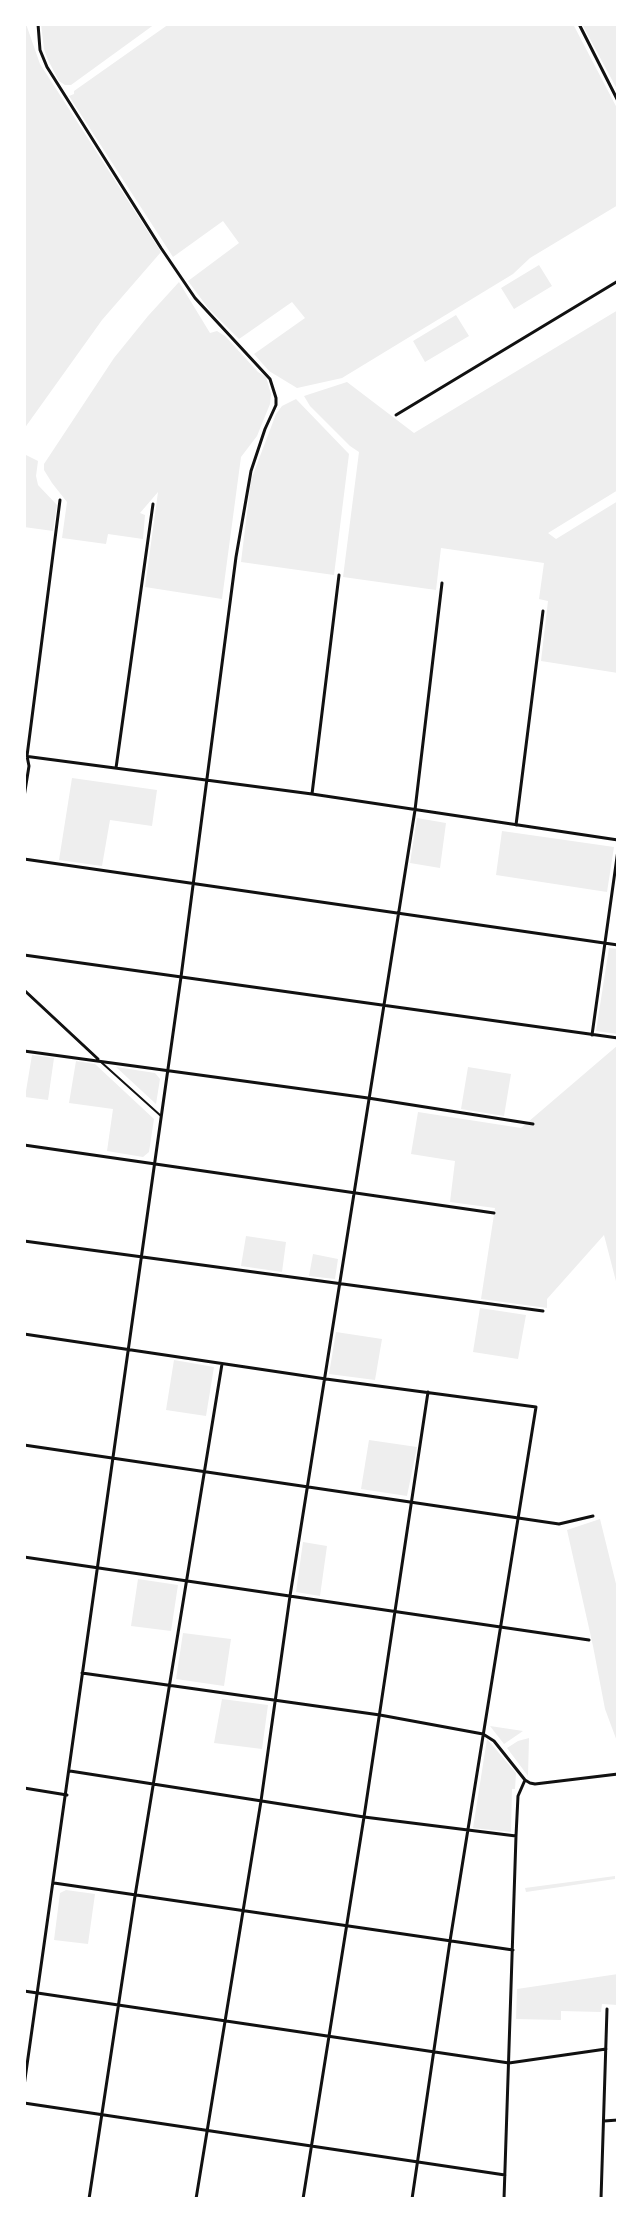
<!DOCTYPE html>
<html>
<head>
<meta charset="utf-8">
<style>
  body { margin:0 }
  #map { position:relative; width:642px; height:2223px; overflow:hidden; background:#fff; font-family:"IBM Plex Serif",serif }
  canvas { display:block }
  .frame { position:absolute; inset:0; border:26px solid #fff; pointer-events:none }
</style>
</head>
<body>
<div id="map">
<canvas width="642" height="2223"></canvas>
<div class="frame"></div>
</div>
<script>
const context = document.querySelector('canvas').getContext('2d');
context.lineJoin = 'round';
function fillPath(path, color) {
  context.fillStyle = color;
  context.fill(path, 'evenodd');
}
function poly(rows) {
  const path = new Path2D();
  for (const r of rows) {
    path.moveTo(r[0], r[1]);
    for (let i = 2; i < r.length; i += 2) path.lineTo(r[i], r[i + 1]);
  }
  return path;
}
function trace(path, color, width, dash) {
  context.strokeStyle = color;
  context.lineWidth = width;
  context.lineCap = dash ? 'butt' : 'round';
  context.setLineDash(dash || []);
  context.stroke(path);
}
fillPath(poly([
  [24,24,26,24,40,64,161,252,102,320,24,429],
  [41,24,155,24,71,85,65,85,59,81,48,60,44,49],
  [169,24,573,24,618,110,618,205,530,258,513,274,342,378,297,388,269,371,254,354,305,318,292,302,239,339,208,308,188,281,239,243,223,221,173,257,69,96,74,94,74,91],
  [582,24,618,24,618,91,611,78],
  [539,265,552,286,514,309,501,288],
  [179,282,210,333,217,331,225,336,258,372,266,377,271,394,270,404,257,436,241,457,222,599,145,587,158,492,140,513,145,515,143,539,108,534,106,544,62,538,67,502,52,483,44,470,44,464,114,358,148,316],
  [618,310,618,490,548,533,556,539,618,501,618,673,541,661,548,601,539,599,544,563,441,548,436,590,343,577,359,452,350,446,310,406,304,396,347,382,414,433],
  [456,315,469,336,425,362,413,341],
  [296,399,349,454,334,575,241,562,251,480,276,414,282,406],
  [24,454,38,461,36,476,38,485,57,505,53,531,24,527],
  [72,778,157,790,152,826,110,820,102,866,59,860],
  [417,818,446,823,440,868,410,863],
  [502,831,614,847,607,892,496,875],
  [609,948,618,949,618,1034,596,1031],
  [618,1045,618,1289,604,1235,547,1299,547,1308,481,1299,495,1208,450,1202,455,1161,411,1154,418,1112,521,1128],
  [32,1055,54,1058,48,1100,25,1097],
  [76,1061,95,1064,154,1119,149,1152,143,1157,107,1151,113,1109,69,1103],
  [116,1067,155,1073,160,1079,156,1104],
  [468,1067,511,1074,504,1116,461,1109],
  [246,1236,286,1242,282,1272,241,1266],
  [313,1254,338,1259,335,1279,309,1276],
  [480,1308,526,1315,518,1359,473,1352],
  [336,1332,382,1339,375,1380,329,1374],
  [174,1360,214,1367,206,1416,166,1410],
  [369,1440,417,1447,407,1496,361,1489],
  [600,1519,618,1592,618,1744,605,1709,593,1646,567,1530],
  [303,1542,327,1546,320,1596,296,1592],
  [138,1579,178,1585,171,1631,131,1626],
  [183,1633,231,1639,224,1686,176,1679],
  [222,1699,268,1705,262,1749,214,1743],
  [490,1726,523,1731,504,1744],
  [529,1738,528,1776,507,1748,518,1741],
  [487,1739,516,1773,515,1789,512,1789,511,1832,473,1828],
  [615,1876,615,1879,526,1892,525,1888],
  [66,1890,95,1894,88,1944,54,1940,60,1893],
  [618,1974,618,2005,602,2004,601,2012,561,2011,561,2020,516,2019,517,1989]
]), '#eee');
trace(poly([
  [101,1062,161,1116]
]), '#111', 2);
trace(poly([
  [579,24,618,101],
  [396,415,618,281],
  [24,756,312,794,618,840],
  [116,768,153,504],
  [312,794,339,575],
  [24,797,29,766,27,756,60,500],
  [516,825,543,611],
  [24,859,618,945],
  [24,955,618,1038],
  [24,990,98,1059],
  [592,1035,618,850],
  [24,1051,368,1098,533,1124],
  [24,1145,494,1213],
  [24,1241,543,1311],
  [24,1334,326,1379,536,1407,450,1941,412,2199],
  [24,1445,559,1524,593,1516],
  [24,1557,589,1640],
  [82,1673,380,1715,483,1734,494,1741,525,1780,530,1783,535,1784,618,1774],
  [70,1771,364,1817,516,1836],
  [24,1788,67,1795],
  [54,1883,513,1950],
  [24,1991,509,2063,606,2049],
  [24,2086,181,977,236,557,251,471,265,429,276,405,276,398,270,379,195,298,161,248,47,67,40,50,38,24],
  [24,2103,505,2175],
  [604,2121,618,2120],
  [89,2199,135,1896,222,1364],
  [196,2199,261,1801,290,1596,415,810,442,583],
  [303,2199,364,1817,428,1392],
  [504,2199,516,1836,518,1796,525,1780],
  [601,2199,607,2009]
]), '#111', 3);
</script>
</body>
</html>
